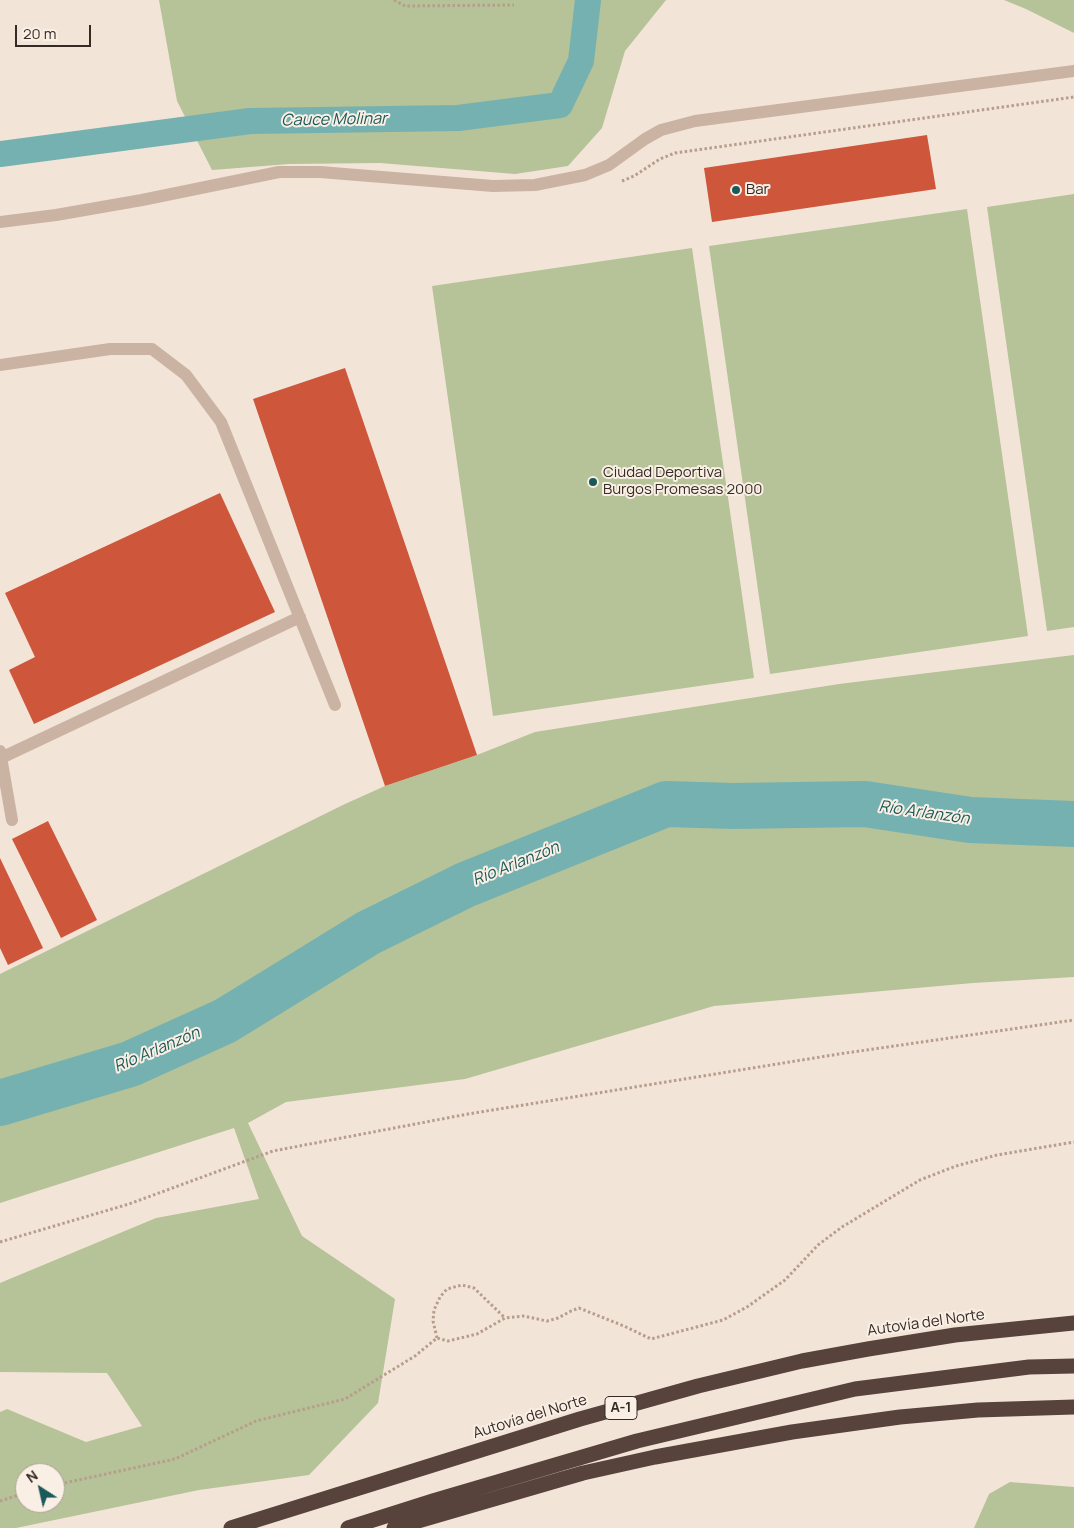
<!DOCTYPE html>
<html>
<head>
<meta charset="utf-8">
<style>
  body { margin:0 }
  #map { position:relative; width:1074px; height:1528px; overflow:hidden; background:#f3e4d8; font-family:Manrope,sans-serif }
  canvas { display:block }
  .north { position:absolute; left:15px; top:1463px; width:50px; height:50px; box-sizing:border-box; background:#faefe4; border:1px solid #aca098; border-radius:50%; rotate:325deg; font-size:14px; font-weight:700; line-height:20px; text-align:center; color:#362a26 }
  .north::after { content:''; display:block; margin:auto; width:18px; height:22px; background:#195959; clip-path:polygon(50% 0,100% 100%,50% 72%,0 100%) }
  .scale { position:absolute; left:15px; top:25px; width:76px; height:22px; box-sizing:border-box; border:2px solid #362a26; border-top:0; padding-left:6px; font-size:15px; line-height:18px; white-space:nowrap; color:#362a26; -webkit-text-stroke:4px #faefe4; paint-order:stroke }
</style>
</head>
<body>
<div id="map">
<canvas width="1074" height="1528"></canvas>
<div class="north">N</div>
<div class="scale">20 m</div>
</div>
<script>
const context = document.querySelector('canvas').getContext('2d');
context.lineJoin = 'round';
function fillPath(path, color) {
  context.fillStyle = color;
  context.fill(path, 'evenodd');
}
function poly(rows) {
  const path = new Path2D();
  for (const r of rows) {
    path.moveTo(r[0], r[1]);
    for (let i = 2; i < r.length; i += 2) path.lineTo(r[i], r[i + 1]);
  }
  return path;
}
function trace(path, color, width, dash) {
  context.strokeStyle = color;
  context.lineWidth = width;
  context.lineCap = dash ? 'butt' : 'round';
  context.setLineDash(dash || []);
  context.stroke(path);
}
function drawText(font, color, halo, rows, align = 'center') {
  context.font = font + ' Manrope,sans-serif';
  context.lineWidth = 4;
  context.setLineDash([]);
  context.textBaseline = 'middle';
  context.strokeStyle = halo;
  context.fillStyle = color;
  for (const [text, x, y, turn = 0] of rows) {
    context.save();
    context.translate(x, y);
    context.rotate((+turn || 0) * Math.PI / 180);
    context.textAlign = isNaN(turn) ? turn : align;
    if (halo) context.strokeText(text, 0, 0);
    context.fillText(text, 0, 0);
    context.restore();
  }
}
fillPath(poly([
  [159,0,666,0,625,51,602,128,568,166,515,174,380,163,289,164,212,170,177,101],
  [1004,0,1074,0,1074,33,1026,9],
  [1074,194,1074,627,1047,631,987,207],
  [967,209,1028,636,770,674,709,246],
  [692,248,754,678,493,716,432,286],
  [1074,655,1074,977,973,983,714,1006,465,1079,286,1102,248,1123,302,1236,395,1299,378,1403,309,1475,199,1490,16,1528,0,1528,0,1412,7,1409,86,1442,142,1426,107,1373,0,1372,0,1283,156,1218,259,1199,234,1128,0,1203,0,974,345,804,385,786,477,755,535,732,839,684],
  [25,1473,55,1473,55,1503,25,1503],
  [1010,1482,1074,1487,1074,1528,974,1528,989,1494]
]), '#b6c297');
trace(poly([
  [0,154,250,121,458,118,560,105,581,61,588,0]
]), '#75b1b0', 26);
trace(poly([
  [0,1103,130,1064,225,1021,368,933,465,885,666,804,733,806,865,804,970,820,1074,824]
]), '#75b1b0', 46);
fillPath(poly([
  [927,135,936,189,712,222,704,168],
  [345,368,477,755,385,786,253,399],
  [220,493,275,612,34,724,9,670,35,657,5,593],
  [48,821,97,920,61,938,12,839],
  [0,858,43,948,8,965,0,948]
]), '#cd563b');
trace(poly([
  [394,0,405,6,514,5],
  [622,181,634,176,660,159,675,153,1074,97],
  [0,1242,129,1204,273,1151,468,1114,839,1054,1074,1020],
  [437,1338,433,1321,434,1310,440,1297,447,1289,462,1285,474,1288,505,1318],
  [55,1485,175,1459,256,1421,345,1399,415,1356,437,1338,448,1341,477,1334,505,1318,523,1316,547,1321,558,1318,571,1311,579,1308,624,1326,651,1339,723,1320,747,1307,785,1280,818,1245,842,1227,920,1180,956,1166,997,1155,1074,1142],
  [0,1501,25,1493]
]), '#b79d8d', 3, [2.5, 2.5]);
trace(poly([
  [0,222,56,215,142,200,279,172,320,172,493,186,535,185,585,175,609,165,645,139,661,130,695,121,1074,71],
  [0,365,110,349,152,349,186,375,221,422,335,705],
  [0,751,12,820],
  [1,758,300,617]
]), '#cbb3a3', 12);
trace(poly([
  [231,1528,580,1419,698,1386,802,1361,868,1349,955,1335,1074,1323],
  [348,1528,433,1501,637,1441,855,1389,1029,1367,1074,1366],
  [394,1528,583,1473,655,1457,792,1432,900,1417,978,1410,1074,1407]
]), '#57433c', 15);
for (const [x, y, r, color] of [
  [736,190,5,"#195959"],
  [593,482,5,"#195959"]
]) {
  const dot = new Path2D();
  dot.arc(x, y, r, 0, 2 * Math.PI);
  context.fillStyle = color;
  context.fill(dot);
  trace(dot, '#faefe4', 2);
}
for (const [x, y, w] of [
  [621,1408,32]
]) {
  const box = new Path2D();
  box.roundRect(x - w / 2, y - 11.5, w, 23, 4);
  context.fillStyle = '#faefe4';
  context.fill(box);
  trace(box, '#362a26', 1);
}
drawText('bold 14px', '#362a26', null, [
  ["A-1",621,1408]
]);
drawText('15px', '#362a26', '#faefe4', [
  ["Bar",746,190],
  ["Ciudad Deportiva",603,473],
  ["Burgos Promesas 2000",603,490]
], 'left');
drawText('15px', '#362a26', '#faefe4', [
  ["Autovía del Norte",926,1323,-8],
  ["Autovía del Norte",530,1417,-17]
]);
drawText('italic 16px', '#195959', '#faefe4', [
  ["Cauce Molinar",334,120,-1],
  ["Río Arlanzón",924,813,8],
  ["Río Arlanzón",516,864,-22],
  ["Río Arlanzón",157,1050,-23]
]);
</script>
</body>
</html>
